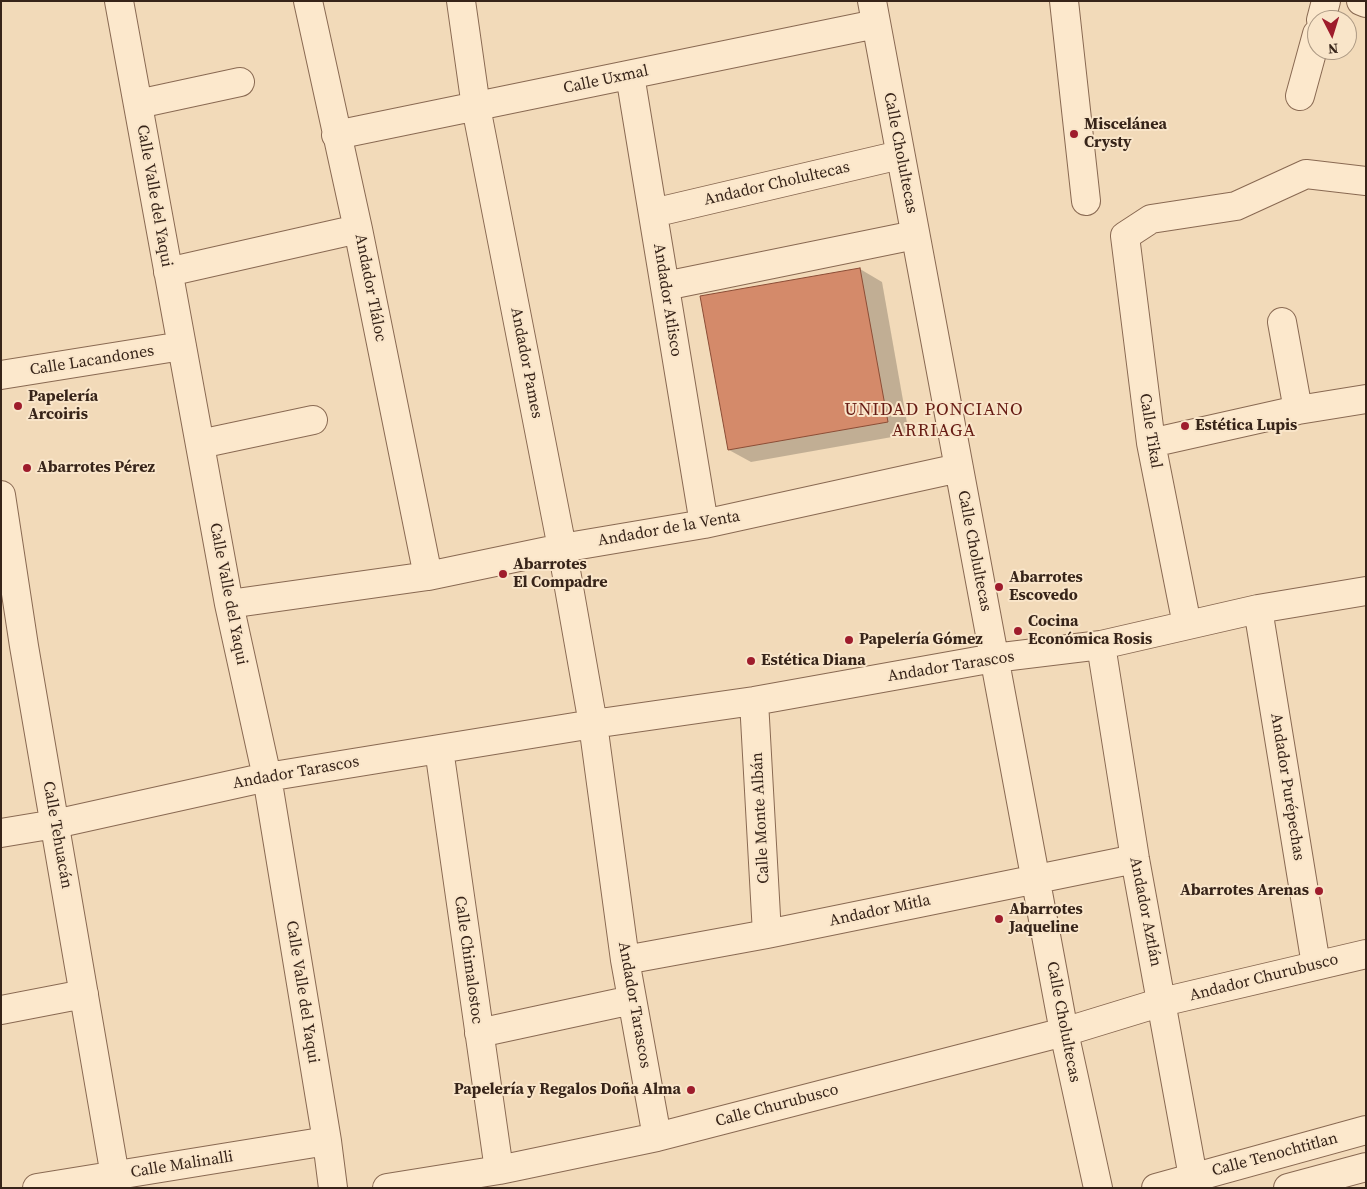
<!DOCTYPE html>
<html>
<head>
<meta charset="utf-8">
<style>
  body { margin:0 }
  #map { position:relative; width:1367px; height:1189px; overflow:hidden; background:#f2dab9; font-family:"Source Serif 4",serif }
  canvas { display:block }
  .frame { position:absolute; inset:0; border:2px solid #372419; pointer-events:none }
  .north { position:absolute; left:1307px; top:10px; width:50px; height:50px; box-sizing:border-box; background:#f9e5c9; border:1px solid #ab9883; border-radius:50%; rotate:175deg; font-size:14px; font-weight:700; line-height:20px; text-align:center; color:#372419 }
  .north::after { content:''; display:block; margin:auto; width:18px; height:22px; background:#9e1c2c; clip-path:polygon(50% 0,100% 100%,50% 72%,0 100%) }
</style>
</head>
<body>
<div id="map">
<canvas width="1367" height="1189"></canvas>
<div class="frame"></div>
<div class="north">N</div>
</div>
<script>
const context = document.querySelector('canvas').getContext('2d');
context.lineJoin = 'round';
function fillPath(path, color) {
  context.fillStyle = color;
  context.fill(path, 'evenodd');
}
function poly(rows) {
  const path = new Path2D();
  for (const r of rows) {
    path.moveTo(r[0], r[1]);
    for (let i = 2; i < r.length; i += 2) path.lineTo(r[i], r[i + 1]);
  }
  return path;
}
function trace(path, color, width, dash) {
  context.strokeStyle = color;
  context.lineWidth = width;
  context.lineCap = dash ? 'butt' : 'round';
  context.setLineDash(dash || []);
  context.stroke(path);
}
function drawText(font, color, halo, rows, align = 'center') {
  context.font = font + ' "Source Serif 4",serif';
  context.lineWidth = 4;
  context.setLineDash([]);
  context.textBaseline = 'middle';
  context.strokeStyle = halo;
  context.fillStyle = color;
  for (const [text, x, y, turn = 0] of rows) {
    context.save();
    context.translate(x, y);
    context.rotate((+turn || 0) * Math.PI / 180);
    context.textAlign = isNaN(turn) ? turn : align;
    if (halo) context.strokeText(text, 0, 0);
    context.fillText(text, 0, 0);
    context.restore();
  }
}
fillPath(poly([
  [860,269,882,282,909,434,751,462,729,450]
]), '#0003');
const building = poly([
  [860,268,888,422,728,450,700,296,860,268]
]);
fillPath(building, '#d48a6a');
trace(building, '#8b4d36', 1);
const minor = poly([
  [119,1,229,604,267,777,327,1141,333,1188],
  [308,1,358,229,428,576],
  [461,1,476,107,562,548,593,724,625,960,657,1137],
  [872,1,1064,1032,1098,1188],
  [1064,1,1086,201],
  [1361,1,1366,3],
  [1321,20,1326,1],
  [630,75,704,524],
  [1300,96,1317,34],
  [138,104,240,82],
  [336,135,876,24],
  [653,213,900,155],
  [168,272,358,229],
  [665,286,915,235],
  [1282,322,1298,410],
  [1,375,182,346],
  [1151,443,1298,410,1366,399],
  [200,444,313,420],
  [1,495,24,646,115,1176],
  [229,604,428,576,562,548,704,524,959,468],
  [1258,609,1316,965],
  [1187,625,1151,443,1125,236,1151,219,1236,206,1306,174,1366,181],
  [1101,645,1135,859,1193,1177,1190,1188],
  [754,701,767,934],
  [439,749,499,1170],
  [1,833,55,824,267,777,593,724,754,701,994,658,1101,645,1258,609,1366,591],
  [625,960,767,934,1135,859],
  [1,1010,84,994],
  [479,1033,632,1000],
  [37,1188,327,1141],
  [387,1188,499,1170,657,1137,1064,1032,1162,1002,1366,954],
  [1156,1188,1366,1130],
  [1288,1188,1366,1167]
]);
trace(minor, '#896952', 30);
trace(minor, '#fce8cc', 28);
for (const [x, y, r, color] of [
  [1074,134,5,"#9e1c2c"],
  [18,406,5,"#9e1c2c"],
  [1185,426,5,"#9e1c2c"],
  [27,468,5,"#9e1c2c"],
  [503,574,5,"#9e1c2c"],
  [999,587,5,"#9e1c2c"],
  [1018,631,5,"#9e1c2c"],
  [849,640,5,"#9e1c2c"],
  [751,661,5,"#9e1c2c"],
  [1319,891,5,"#9e1c2c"],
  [999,919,5,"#9e1c2c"],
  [691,1090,5,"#9e1c2c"]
]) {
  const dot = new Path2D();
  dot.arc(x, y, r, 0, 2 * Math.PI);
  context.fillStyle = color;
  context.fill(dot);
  trace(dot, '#f9e5c9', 2);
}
drawText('16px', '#372419', '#f9e5c9', [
  ["Calle Uxmal",606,80,-12],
  ["Calle Cholultecas",900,153,79],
  ["Andador Cholultecas",777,184,-13],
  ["Calle Valle del Yaqui",154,196,80],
  ["Andador Tláloc",370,288,79],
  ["Andador Atlisco",667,300,81],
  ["Calle Lacandones",92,361,-9],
  ["Andador Pames",526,363,79],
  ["Calle Tikal",1150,431,81],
  ["Andador de la Venta",669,529,-10],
  ["Calle Cholultecas",974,551,79],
  ["Calle Valle del Yaqui",228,594,79],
  ["Andador Tarascos",951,667,-9],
  ["Andador Tarascos",296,773,-10],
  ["Andador Purépechas",1287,787,81],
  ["Calle Monte Albán",761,818,-93],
  ["Calle Tehuacán",57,835,80],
  ["Andador Mitla",880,911,-12],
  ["Andador Aztlán",1145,912,79],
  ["Calle Chimalostoc",468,960,82],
  ["Andador Churubusco",1264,978,-14],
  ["Calle Valle del Yaqui",302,992,81],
  ["Andador Tarascos",634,1005,80],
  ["Calle Cholultecas",1063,1022,79],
  ["Calle Churubusco",777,1106,-15],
  ["Calle Tenochtitlan",1275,1155,-15],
  ["Calle Malinalli",182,1165,-9]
]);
drawText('bold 16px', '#372419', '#f9e5c9', [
  ["Miscelánea",1084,125],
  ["Crysty",1084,143],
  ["Papelería",28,397],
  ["Arcoiris",28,415],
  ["Estética Lupis",1195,426],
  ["Abarrotes Pérez",37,468],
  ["Abarrotes",513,565],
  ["El Compadre",513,583],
  ["Abarrotes",1009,578],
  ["Escovedo",1009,596],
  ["Cocina",1028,622],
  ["Económica Rosis",1028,640],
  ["Papelería Gómez",859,640],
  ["Estética Diana",761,661],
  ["Abarrotes Arenas",1309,891,"right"],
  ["Abarrotes",1009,910],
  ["Jaqueline",1009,928],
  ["Papelería y Regalos Doña Alma",681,1090,"right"]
], 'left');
context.letterSpacing = '1px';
drawText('18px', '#671c14', '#f9e5c9', [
  ["UNIDAD PONCIANO",934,410],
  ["ARRIAGA",934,431]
]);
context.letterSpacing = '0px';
</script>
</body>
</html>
